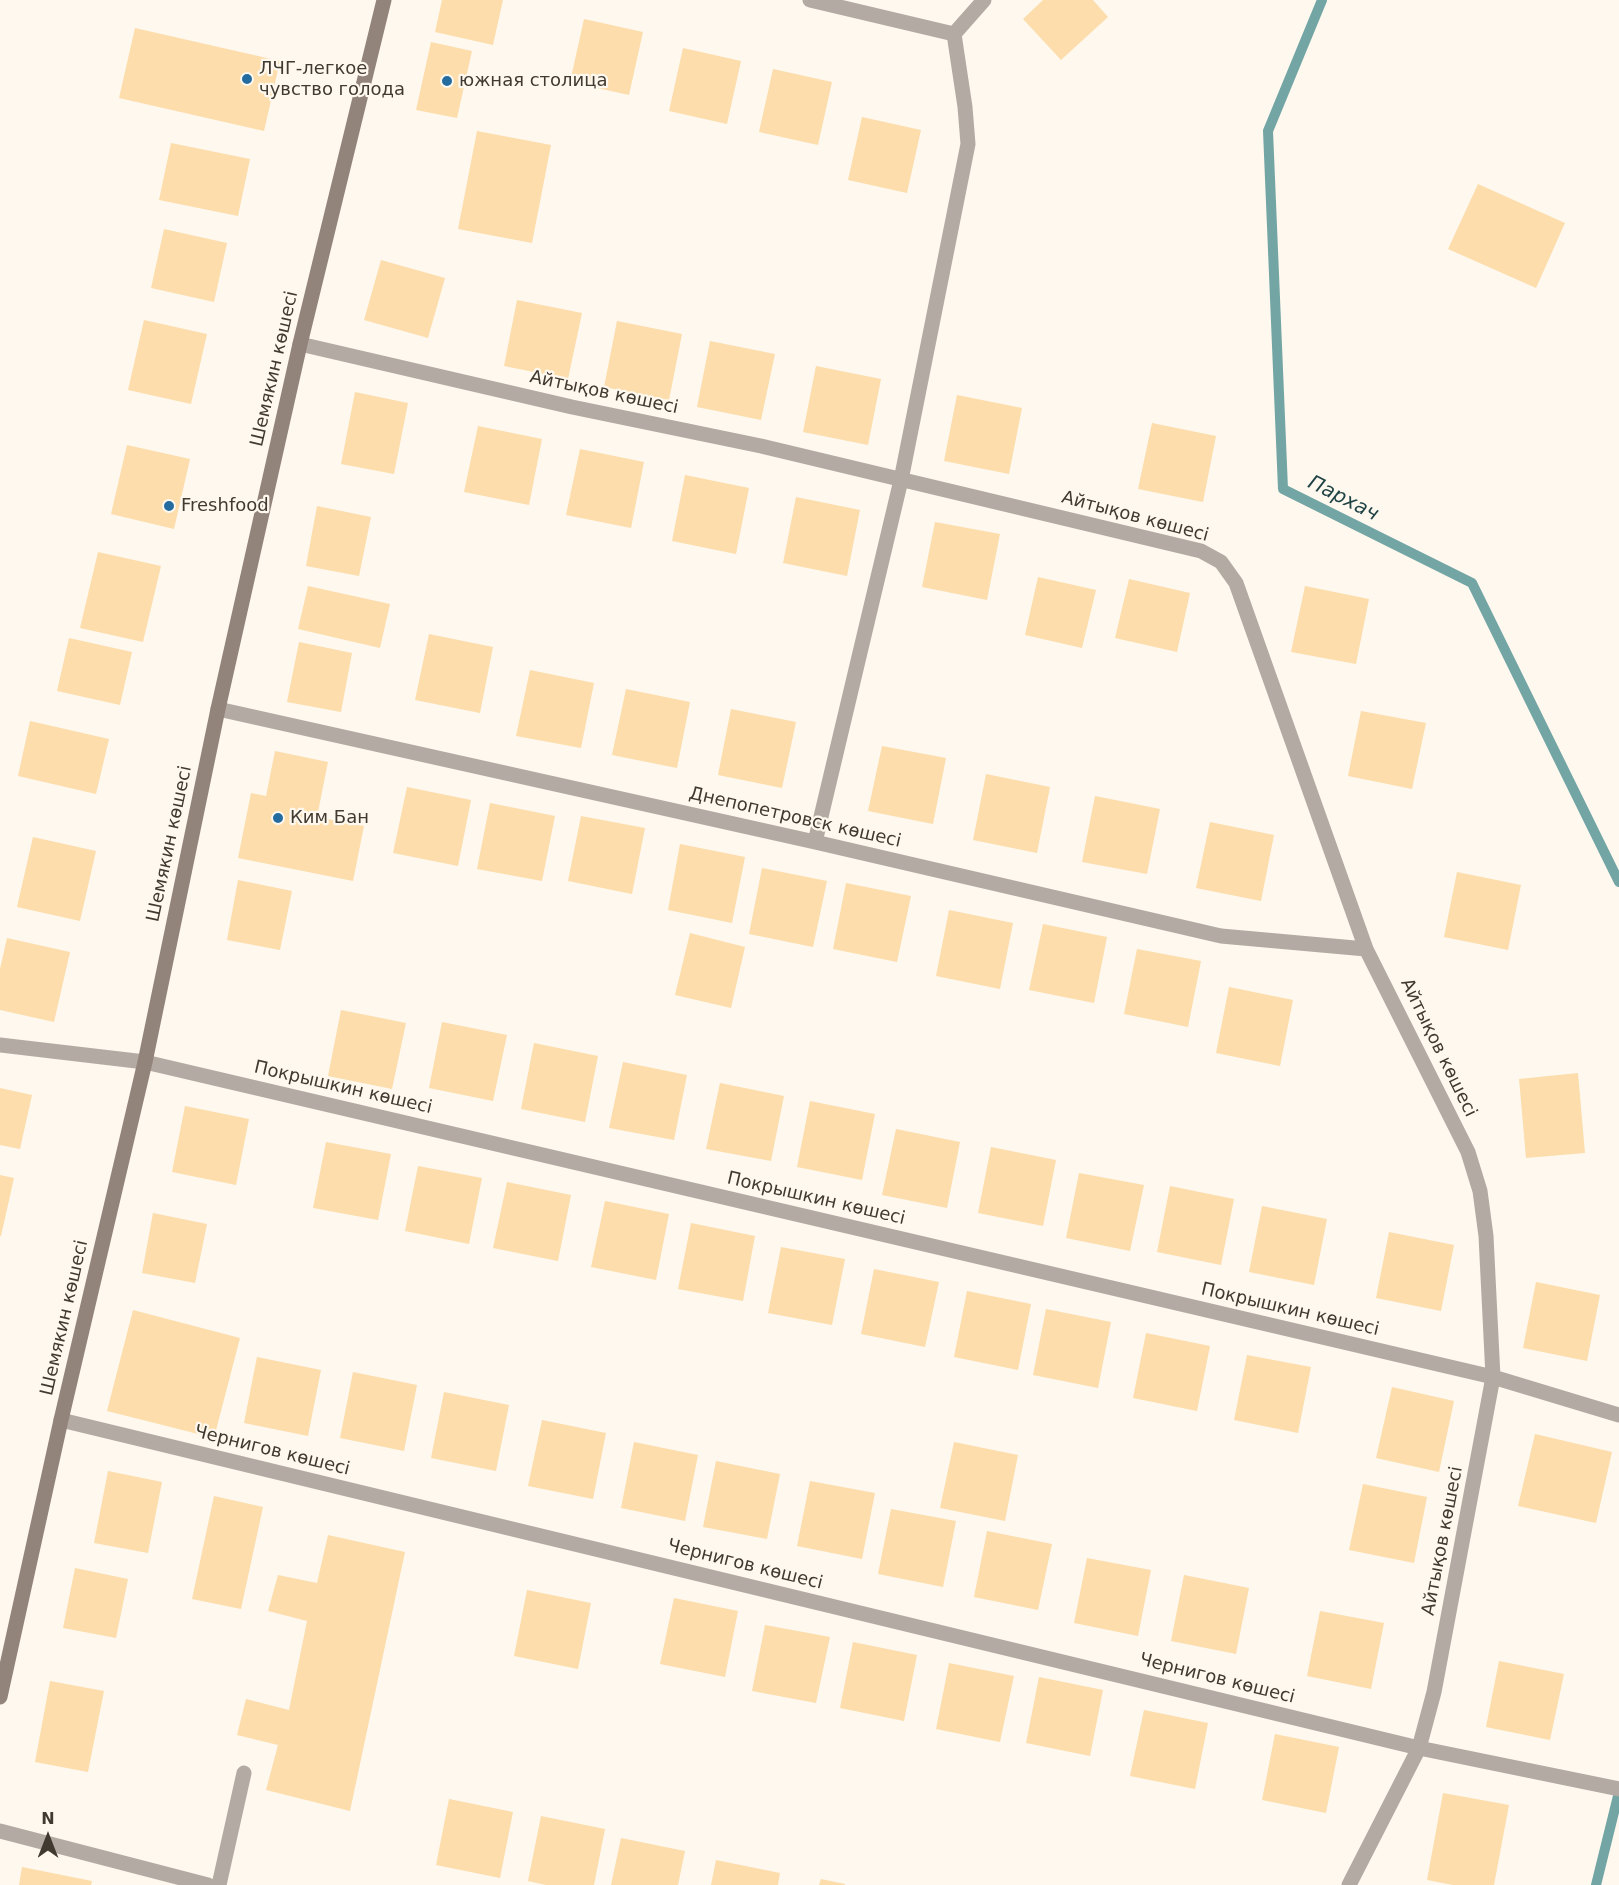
<!DOCTYPE html>
<html>
<head>
<meta charset="utf-8">
<style>
  body { margin:0 }
  #map { position:relative; width:1619px; height:1885px; overflow:hidden; background:#fef8ef; font-family:"DejaVu Sans",sans-serif }
  canvas { display:block }
  .north { position:absolute; left:18px; top:1807px; width:60px; height:60px; -webkit-text-stroke:4px #fef8ef; paint-order:stroke; rotate:0deg; font-size:16px; font-weight:700; line-height:24px; text-align:center; color:#403a31 }
  .north::after { content:''; display:block; margin:auto; width:21px; height:27px; background:#403a31; clip-path:polygon(50% 0,100% 100%,50% 72%,0 100%) }
</style>
</head>
<body>
<div id="map">
<canvas width="1619" height="1885"></canvas>
<div class="north">N</div>
</div>
<script>
const context = document.querySelector('canvas').getContext('2d');
context.lineJoin = 'round';
function poly(rows) {
  const path = new Path2D();
  for (const r of rows) {
    path.moveTo(r[0], r[1]);
    for (let i = 2; i < r.length; i += 2) path.lineTo(r[i], r[i + 1]);
  }
  return path;
}
function trace(path, color, width, dash) {
  context.strokeStyle = color;
  context.lineWidth = width;
  context.lineCap = dash ? 'butt' : 'round';
  context.setLineDash(dash || []);
  context.stroke(path);
}
function fillPath(path, color) {
  context.fillStyle = color;
  context.fill(path, 'evenodd');
}
function drawText(font, color, halo, rows, align = 'center') {
  context.font = font + ' "DejaVu Sans",sans-serif';
  context.lineWidth = 4.5;
  context.setLineDash([]);
  context.textBaseline = 'middle';
  context.strokeStyle = halo;
  context.fillStyle = color;
  for (const [text, x, y, turn = 0] of rows) {
    context.save();
    context.translate(x, y);
    context.rotate((+turn || 0) * Math.PI / 180);
    context.textAlign = isNaN(turn) ? turn : align;
    if (halo) context.strokeText(text, 0, 0);
    context.fillText(text, 0, 0);
    context.restore();
  }
}
trace(poly([
  [1322,0,1268,131,1283,489,1472,583,1619,882],
  [1596,1885,1619,1792]
]), '#72a5a4', 10);
fillPath(poly([
  [442,0,503,0,493,45,435,32],
  [1043,0,1093,0,1108,17,1061,60,1023,19],
  [584,19,643,32,629,95,570,82],
  [135,28,280,61,264,131,119,98],
  [431,42,472,51,457,118,416,110],
  [683,48,741,61,727,124,669,111],
  [773,69,832,82,818,145,759,132],
  [862,117,921,130,907,193,848,180],
  [477,131,551,145,532,243,458,229],
  [171,143,250,159,238,216,159,200],
  [1478,184,1565,223,1536,288,1448,249],
  [164,229,227,243,214,302,151,288],
  [381,260,445,278,428,338,364,320],
  [517,300,582,313,568,379,504,366],
  [144,320,207,334,191,404,128,390],
  [617,321,682,334,669,400,604,387],
  [710,341,775,354,761,420,697,407],
  [816,366,881,379,868,445,803,432],
  [355,392,408,403,394,474,341,464],
  [957,395,1022,408,1009,474,944,461],
  [1152,423,1216,436,1203,502,1138,489],
  [478,426,542,439,529,505,464,492],
  [127,445,190,459,174,529,111,514],
  [580,449,644,462,631,528,566,515],
  [685,475,749,488,736,554,672,541],
  [796,497,860,510,847,576,783,563],
  [317,506,371,517,359,576,306,566],
  [935,522,1000,534,987,600,922,587],
  [98,552,161,566,143,642,80,628],
  [1038,577,1096,590,1082,648,1025,635],
  [1129,579,1190,593,1177,652,1115,638],
  [308,586,390,604,380,648,298,629],
  [1305,586,1369,599,1356,664,1291,652],
  [429,634,493,647,480,713,415,700],
  [69,638,132,652,120,705,57,691],
  [299,642,352,653,341,712,287,702],
  [530,670,594,683,581,748,516,736],
  [626,689,690,702,677,768,612,755],
  [731,709,796,722,782,788,718,775],
  [1361,711,1426,723,1412,789,1348,776],
  [30,721,109,739,96,794,18,776],
  [882,746,946,758,933,824,868,811],
  [275,751,328,762,317,817,364,826,353,881,238,858,251,793,266,796],
  [986,774,1050,787,1037,853,973,840],
  [407,787,471,800,458,866,393,853],
  [1095,796,1160,809,1147,874,1082,862],
  [490,803,555,816,542,881,477,869],
  [581,816,645,828,632,894,568,881],
  [1210,822,1274,835,1261,901,1196,888],
  [33,837,96,851,80,921,17,907],
  [680,844,745,857,732,923,668,910],
  [762,868,827,881,813,947,749,934],
  [1457,872,1521,885,1508,950,1444,937],
  [238,880,292,891,280,950,227,940],
  [846,883,911,896,897,962,833,949],
  [949,910,1013,923,1000,989,936,976],
  [1043,924,1107,937,1094,1003,1029,990],
  [690,933,745,947,731,1008,675,995],
  [7,938,70,952,54,1022,0,1010,0,969],
  [1137,949,1201,961,1188,1027,1124,1014],
  [1229,987,1293,1000,1280,1066,1216,1053],
  [341,1010,406,1023,392,1089,328,1076],
  [442,1022,507,1035,493,1101,429,1088],
  [534,1043,598,1056,585,1122,521,1109],
  [623,1062,687,1075,674,1140,609,1128],
  [1578,1073,1585,1153,1526,1158,1519,1079],
  [720,1083,784,1096,771,1161,706,1149],
  [0,1088,32,1095,20,1149,0,1145],
  [810,1101,875,1114,862,1180,797,1167],
  [185,1106,249,1119,236,1185,172,1172],
  [896,1129,960,1142,947,1208,882,1195],
  [326,1142,391,1154,378,1220,313,1208],
  [991,1147,1056,1160,1043,1226,978,1213],
  [418,1166,482,1178,469,1244,405,1231],
  [1079,1173,1144,1185,1130,1251,1066,1238],
  [0,1175,14,1178,1,1236,0,1236],
  [507,1182,571,1195,558,1261,493,1248],
  [1170,1186,1234,1199,1221,1265,1157,1252],
  [605,1201,669,1214,656,1280,591,1267],
  [1262,1206,1327,1219,1314,1285,1249,1272],
  [153,1213,207,1224,195,1283,142,1273],
  [691,1223,755,1236,743,1301,678,1289],
  [1389,1232,1454,1245,1441,1311,1376,1298],
  [781,1247,845,1259,832,1325,768,1313],
  [874,1269,939,1282,925,1347,861,1334],
  [1536,1282,1600,1295,1587,1361,1523,1348],
  [967,1291,1031,1304,1018,1370,954,1357],
  [1046,1309,1111,1322,1098,1388,1033,1375],
  [133,1310,240,1338,214,1438,107,1411],
  [1146,1333,1210,1346,1197,1411,1133,1398],
  [1247,1355,1311,1367,1298,1433,1234,1420],
  [257,1357,321,1370,308,1436,244,1423],
  [353,1372,417,1385,404,1451,340,1438],
  [1392,1387,1454,1401,1439,1472,1376,1458],
  [444,1392,509,1405,496,1471,431,1458],
  [542,1420,606,1433,593,1499,528,1486],
  [1535,1434,1612,1452,1596,1523,1518,1506],
  [634,1442,698,1455,685,1521,621,1508],
  [954,1442,1018,1455,1005,1521,940,1508],
  [716,1461,780,1474,767,1539,703,1527],
  [108,1471,162,1482,148,1553,94,1543],
  [810,1481,875,1493,862,1559,797,1546],
  [1363,1484,1427,1497,1414,1563,1349,1550],
  [214,1496,263,1507,241,1609,192,1599],
  [891,1509,956,1521,943,1587,878,1574],
  [987,1531,1052,1544,1038,1610,974,1597],
  [328,1535,405,1552,350,1811,266,1790,278,1745,237,1735,246,1699,289,1710,307,1621,268,1611,278,1575,317,1583],
  [1087,1558,1151,1570,1138,1636,1074,1623],
  [75,1568,128,1579,116,1638,63,1628],
  [1184,1575,1249,1588,1236,1654,1171,1641],
  [527,1590,591,1603,578,1669,514,1656],
  [674,1598,738,1611,725,1677,660,1664],
  [1320,1611,1384,1623,1371,1689,1307,1676],
  [765,1625,830,1637,816,1703,752,1691],
  [853,1642,917,1655,904,1721,840,1708],
  [1499,1661,1564,1674,1550,1740,1486,1727],
  [949,1663,1014,1676,1000,1742,936,1729],
  [1039,1677,1103,1690,1090,1756,1026,1743],
  [50,1681,104,1691,88,1772,35,1762],
  [1144,1710,1208,1723,1195,1789,1130,1776],
  [1275,1734,1339,1747,1326,1813,1262,1800],
  [1443,1793,1509,1805,1494,1885,1453,1885,1427,1880],
  [449,1799,513,1812,500,1878,436,1865],
  [541,1816,605,1829,594,1885,546,1885,528,1881],
  [621,1838,685,1851,678,1885,611,1885],
  [716,1860,780,1873,778,1885,711,1885],
  [22,1867,92,1881,91,1885,19,1885],
  [821,1879,845,1884,845,1885,819,1885]
]), '#fdddab');
trace(poly([
  [810,0,954,34],
  [300,344,572,407,761,446,1201,551,1221,562,1236,583,1366,949,1468,1152,1480,1191,1486,1236,1493,1377,1434,1692,1419,1748,1349,1885],
  [218,709,815,842,1221,936,1366,949],
  [815,842,901,480,968,144,965,107,954,34,984,0],
  [0,1045,145,1062,1493,1377,1619,1415],
  [61,1420,1419,1748,1619,1789],
  [0,1831,208,1885],
  [219,1885,244,1773]
]), '#b4aaa4', 15);
trace(poly([
  [0,1697,61,1420,145,1062,218,709,300,344,384,0]
]), '#93847b', 15);
for (const [x, y, r, color] of [
  [247,79,6,"#246ca0"],
  [447,81,6,"#246ca0"],
  [169,506,6,"#246ca0"],
  [278,818,6,"#246ca0"]
]) {
  const dot = new Path2D();
  dot.arc(x, y, r, 0, 2 * Math.PI);
  context.fillStyle = color;
  context.fill(dot);
  trace(dot, '#fef8ef', 2);
}
drawText('18px', '#403a31', '#fef8ef', [
  ["ЛЧГ-легкое",259,69],
  ["чувство голода",259,90],
  ["южная столица",459,81],
  ["Freshfood",181,506],
  ["Ким Бан",290,818]
], 'left');
drawText('18px', '#403a31', '#fef8ef', [
  ["Шемякин көшесі",275,369,-77],
  ["Айтықов көшесі",604,393,12],
  ["Айтықов көшесі",1135,517,15],
  ["Днепопетровск көшесі",795,818,13],
  ["Шемякин көшесі",170,844,-78],
  ["Айтықов көшесі",1438,1048,64],
  ["Покрышкин көшесі",343,1088,13],
  ["Покрышкин көшесі",816,1199,13],
  ["Покрышкин көшесі",1290,1310,13],
  ["Шемякин көшесі",65,1318,-77],
  ["Чернигов көшесі",272,1451,14],
  ["Айтықов көшесі",1443,1541,-79],
  ["Чернигов көшесі",745,1565,14],
  ["Чернигов көшесі",1217,1679,14]
]);
drawText('italic 20px', '#1f4344', '#fef8ef', [
  ["Пархач",1343,499,27]
]);
</script>
</body>
</html>
